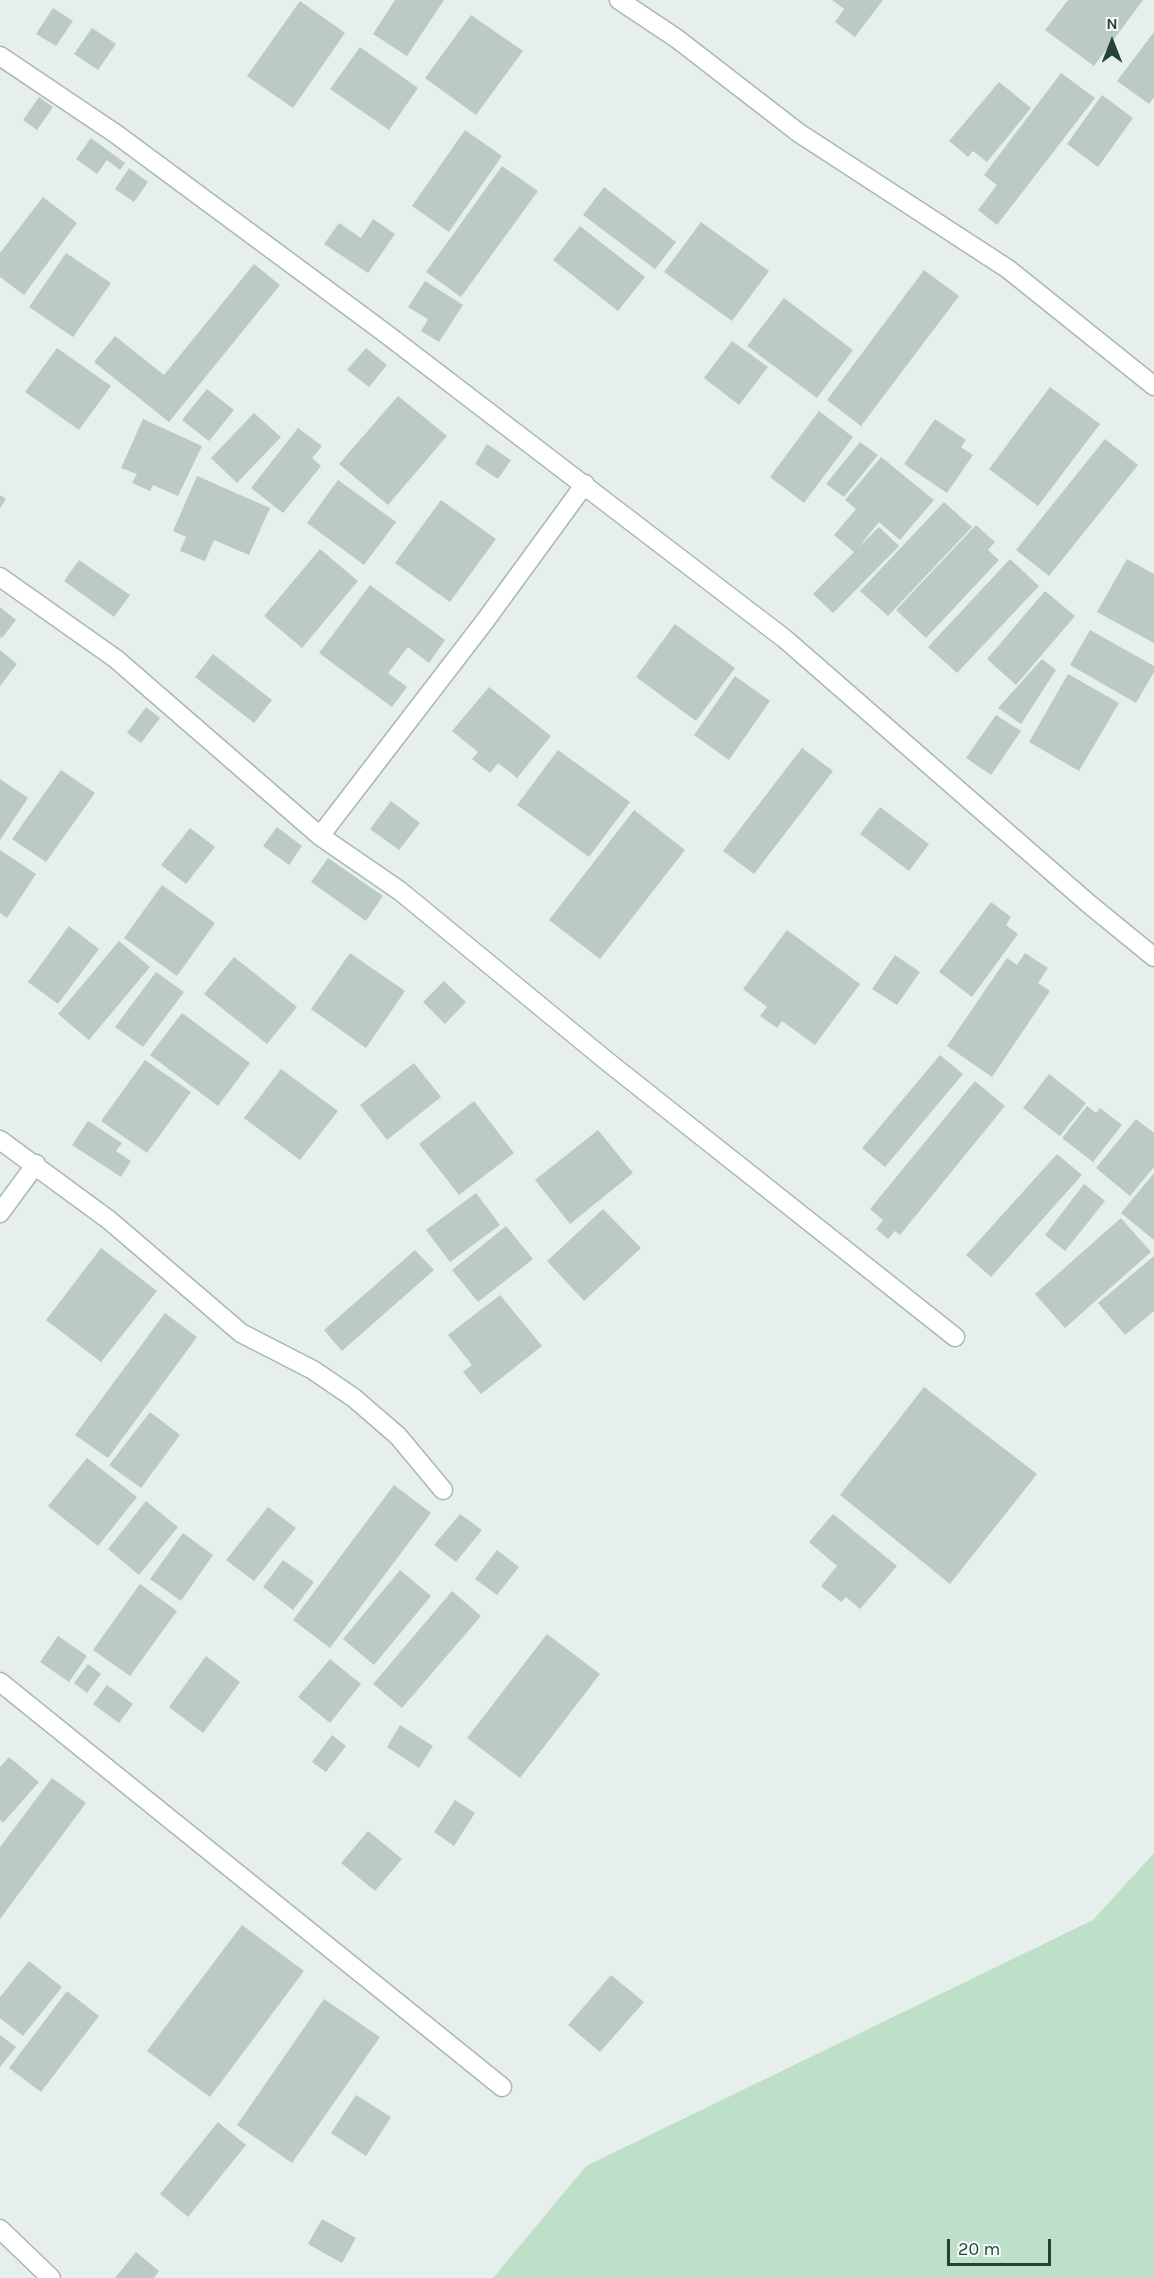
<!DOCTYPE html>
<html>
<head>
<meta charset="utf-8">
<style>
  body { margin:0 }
  #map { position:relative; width:1154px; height:2278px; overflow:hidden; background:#e6efeb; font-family:Karla,sans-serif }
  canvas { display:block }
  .north { position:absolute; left:1082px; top:12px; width:60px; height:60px; -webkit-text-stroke:4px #f7fbf9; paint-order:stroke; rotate:0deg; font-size:16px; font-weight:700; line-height:24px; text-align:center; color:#24423a }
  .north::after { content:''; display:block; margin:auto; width:21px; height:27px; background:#24423a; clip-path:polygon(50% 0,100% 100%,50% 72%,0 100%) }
  .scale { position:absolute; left:947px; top:2239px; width:104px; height:27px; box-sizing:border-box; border:3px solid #24423a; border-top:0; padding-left:8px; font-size:18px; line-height:21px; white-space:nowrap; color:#24423a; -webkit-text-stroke:4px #f7fbf9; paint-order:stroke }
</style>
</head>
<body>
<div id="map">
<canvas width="1154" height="2278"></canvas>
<div class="north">N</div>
<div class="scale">20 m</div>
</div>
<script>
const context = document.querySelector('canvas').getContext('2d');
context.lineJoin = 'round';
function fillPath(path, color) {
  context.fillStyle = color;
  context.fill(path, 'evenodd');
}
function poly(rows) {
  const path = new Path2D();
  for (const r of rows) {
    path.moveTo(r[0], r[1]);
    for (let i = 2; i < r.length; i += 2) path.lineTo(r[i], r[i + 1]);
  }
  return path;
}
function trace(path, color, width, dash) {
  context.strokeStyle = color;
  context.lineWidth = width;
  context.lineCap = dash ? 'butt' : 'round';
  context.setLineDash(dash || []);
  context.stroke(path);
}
fillPath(poly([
  [1154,1853,1154,2278,493,2278,586,2166,1093,1920]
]), '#bfe0c8');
fillPath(poly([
  [395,0,444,0,407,56,373,34],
  [832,0,883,0,855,37,835,22,844,9],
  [1068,0,1143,0,1094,66,1045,30],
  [300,1,345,33,293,108,247,76],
  [53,8,73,21,56,46,36,34],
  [471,15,523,51,476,115,425,78],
  [92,28,116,44,98,70,74,54],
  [1154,32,1154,97,1149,104,1117,81],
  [360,47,418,88,389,130,330,89],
  [1061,73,1095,98,997,225,978,210,997,185,984,175],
  [999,82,1031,108,987,162,973,151,968,157,949,141],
  [1102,95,1133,118,1098,167,1067,144],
  [39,97,53,107,37,130,23,120],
  [465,130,502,156,449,232,412,206],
  [91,138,125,163,120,170,107,160,97,174,76,159],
  [502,166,538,191,461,297,426,272],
  [129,168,148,182,134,202,115,189],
  [604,187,676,242,655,269,583,215],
  [43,197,77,223,24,295,0,277,0,253],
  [373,219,395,234,368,273,324,244,339,223,361,238],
  [701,222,769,271,732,321,664,272],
  [580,226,645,277,618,311,553,260],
  [66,253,111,283,73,337,29,307],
  [254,264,280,285,169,422,94,362,115,336,164,375],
  [924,270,959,296,861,426,827,400],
  [425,281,463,305,439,342,421,331,428,319,408,307],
  [784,298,853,350,817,398,747,346],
  [732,341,768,367,739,405,704,378],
  [57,348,111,386,79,430,25,392],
  [366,348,387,365,369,387,347,370],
  [1050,387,1100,424,1038,506,989,469],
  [207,389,234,410,209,441,182,420],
  [398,396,447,436,388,505,339,464],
  [819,411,853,437,804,503,770,477],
  [254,413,281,437,237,483,211,458],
  [143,419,202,446,178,496,153,485,150,491,132,483,137,474,121,468],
  [935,419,966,440,961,447,973,455,947,493,904,464],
  [298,428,322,446,312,458,321,466,283,513,251,488],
  [1105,439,1138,465,1049,576,1016,550],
  [860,442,878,455,844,497,826,484],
  [487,444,511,460,498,479,475,464],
  [881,457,934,500,900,540,879,522,858,548,879,527,899,546,833,613,813,594,854,552,834,535,856,509,845,500],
  [197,476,270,508,249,555,214,540,205,561,180,551,186,537,173,531],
  [338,480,396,522,364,565,307,523],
  [0,495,6,499,0,508],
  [441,500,496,539,450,602,395,563],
  [944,502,972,527,888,616,860,591],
  [976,525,995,542,988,550,999,560,926,638,896,610],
  [320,549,358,581,302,648,264,616],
  [1010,559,1039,586,957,673,928,647],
  [1127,559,1154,574,1154,643,1097,612],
  [79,560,130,595,114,617,64,581],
  [370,585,445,640,429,663,408,647,388,673,407,687,392,707,319,653],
  [1045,591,1075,616,1016,685,987,659],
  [0,607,16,620,2,638,0,637],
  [675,624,735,668,696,721,636,677],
  [1090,630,1154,666,1154,672,1136,703,1070,665],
  [0,650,17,664,0,686],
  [213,654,272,700,254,723,195,677],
  [1042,659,1056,670,1021,724,998,708],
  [1068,674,1119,703,1079,771,1029,742],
  [735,676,770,701,729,760,694,735],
  [489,687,551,736,517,778,498,763,490,773,472,759,478,752,452,731],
  [146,707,160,718,141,743,127,733],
  [996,715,1021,731,991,775,966,758],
  [802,748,833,771,754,874,723,851],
  [558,750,630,802,589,857,517,805],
  [61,770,95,793,46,862,12,839],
  [0,779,28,798,0,840],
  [391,801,420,823,399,850,370,829],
  [880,807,929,844,909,871,860,834],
  [634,810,685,850,600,959,549,920],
  [277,827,302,846,289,865,263,846],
  [190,828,215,847,186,884,161,865],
  [0,850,36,874,7,918,0,913],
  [328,858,383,896,366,921,311,882],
  [162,885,215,923,177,976,124,938],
  [991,902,1011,917,1006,925,1018,934,972,997,939,972],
  [69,926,99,949,58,1004,28,982],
  [787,930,860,984,815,1045,782,1021,777,1028,760,1016,767,1007,743,989],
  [119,941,150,967,89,1040,58,1014],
  [350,953,405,991,366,1048,311,1009],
  [1025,953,1048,968,1038,983,1050,991,992,1077,947,1046,1007,958,1017,965],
  [895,955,920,972,897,1005,872,989],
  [234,957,297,1007,267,1044,204,994],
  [156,972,184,992,143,1047,115,1027],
  [444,981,466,1002,445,1024,423,1002],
  [182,1013,250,1063,218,1106,150,1055],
  [940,1055,963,1074,885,1167,862,1148],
  [145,1060,191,1092,147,1153,101,1121],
  [414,1063,441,1097,387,1140,360,1105],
  [281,1069,338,1111,300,1160,244,1118],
  [1049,1074,1086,1103,1060,1136,1023,1108],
  [975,1081,1005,1106,900,1235,895,1231,888,1239,876,1229,883,1220,870,1209],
  [474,1101,514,1153,459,1195,419,1144],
  [1087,1106,1096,1113,1100,1108,1122,1125,1093,1162,1062,1138],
  [1136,1119,1154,1133,1154,1167,1130,1196,1096,1168],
  [88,1121,122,1143,116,1151,131,1161,121,1177,72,1145],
  [598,1130,633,1173,570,1224,535,1180],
  [1057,1154,1082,1175,991,1277,966,1255],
  [1154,1173,1154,1240,1121,1213],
  [1084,1184,1105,1201,1065,1251,1045,1235],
  [476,1193,500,1225,450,1262,426,1230],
  [603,1209,641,1248,584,1301,547,1261],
  [1121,1218,1151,1252,1065,1328,1035,1294],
  [506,1226,533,1259,478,1302,452,1270],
  [101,1248,157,1291,101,1362,46,1320],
  [415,1250,434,1270,342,1351,324,1330],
  [1154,1256,1154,1311,1125,1335,1098,1303],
  [500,1295,542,1346,481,1394,463,1372,472,1365,448,1335],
  [165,1313,197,1337,108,1458,75,1435],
  [924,1387,1037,1474,950,1584,840,1495],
  [150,1412,180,1435,141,1488,109,1465],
  [87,1458,137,1497,98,1546,48,1506],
  [394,1485,431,1513,330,1648,293,1620],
  [146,1501,178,1527,139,1575,108,1549],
  [268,1507,296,1528,254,1581,226,1560],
  [460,1514,482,1530,456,1562,434,1545],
  [833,1514,897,1566,860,1609,846,1597,841,1602,821,1586,837,1566,809,1542],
  [183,1533,213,1555,181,1601,150,1579],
  [497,1550,519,1567,497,1595,475,1579],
  [283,1560,314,1582,293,1610,263,1587],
  [400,1570,431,1596,374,1665,343,1639],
  [140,1584,177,1611,130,1676,93,1650],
  [452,1591,481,1616,402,1708,373,1684],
  [547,1634,600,1674,520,1778,467,1738],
  [58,1636,87,1656,69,1682,40,1662],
  [206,1656,240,1682,203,1733,169,1707],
  [330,1659,361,1684,330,1723,298,1697],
  [88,1664,101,1674,87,1693,74,1683],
  [107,1685,133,1704,119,1723,93,1704],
  [400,1725,433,1746,419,1768,387,1747],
  [332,1735,346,1746,326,1772,312,1762],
  [9,1757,39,1782,3,1823,0,1820,0,1767],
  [52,1778,86,1803,0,1919,0,1847],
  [455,1800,475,1813,454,1846,434,1832],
  [368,1831,402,1859,375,1891,341,1863],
  [242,1925,304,1971,210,2097,147,2051],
  [29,1961,62,1987,23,2036,0,2018,0,1997],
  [611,1975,644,2002,600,2052,568,2025],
  [67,1991,99,2016,41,2092,9,2068],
  [324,1999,380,2037,292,2163,237,2125],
  [0,2035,16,2047,0,2067],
  [356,2095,391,2117,366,2156,331,2133],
  [218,2122,246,2145,188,2217,160,2194],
  [322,2219,356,2238,342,2263,308,2244],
  [136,2252,159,2271,154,2278,115,2278]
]), '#bbcac4');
const minor = poly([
  [619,0,676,38,799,133,1008,269,1154,386],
  [0,56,116,134,385,333,785,639,1089,904,1154,957],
  [0,577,116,659,320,836,400,891,608,1062,955,1337],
  [320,836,485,621,585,484],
  [0,1140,109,1220,241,1333,313,1370,354,1398,398,1436,443,1490],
  [0,1213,36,1164],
  [0,1682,502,2087],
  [0,2229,51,2278]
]);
trace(minor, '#a8b8b2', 21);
trace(minor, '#fff', 18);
</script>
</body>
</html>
